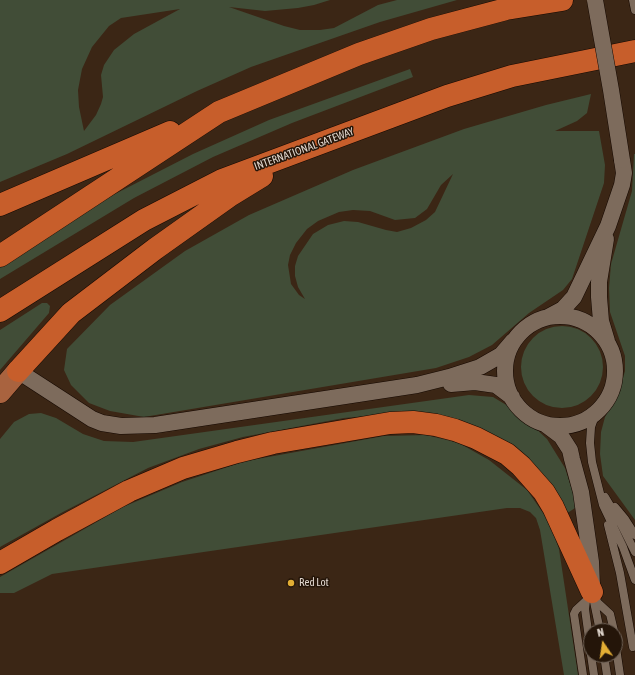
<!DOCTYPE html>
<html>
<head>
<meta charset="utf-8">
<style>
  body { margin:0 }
  #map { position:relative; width:635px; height:675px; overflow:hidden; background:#2e1e12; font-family:"Asap Condensed",sans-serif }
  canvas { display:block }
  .north { position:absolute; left:583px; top:623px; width:40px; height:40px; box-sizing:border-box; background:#241509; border:1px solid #6f6257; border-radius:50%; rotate:347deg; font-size:11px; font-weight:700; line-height:16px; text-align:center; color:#e0d6cd }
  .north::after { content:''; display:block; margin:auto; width:14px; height:18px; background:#e3ae34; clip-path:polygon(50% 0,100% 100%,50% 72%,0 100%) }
</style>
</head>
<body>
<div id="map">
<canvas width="635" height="675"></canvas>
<div class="north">N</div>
</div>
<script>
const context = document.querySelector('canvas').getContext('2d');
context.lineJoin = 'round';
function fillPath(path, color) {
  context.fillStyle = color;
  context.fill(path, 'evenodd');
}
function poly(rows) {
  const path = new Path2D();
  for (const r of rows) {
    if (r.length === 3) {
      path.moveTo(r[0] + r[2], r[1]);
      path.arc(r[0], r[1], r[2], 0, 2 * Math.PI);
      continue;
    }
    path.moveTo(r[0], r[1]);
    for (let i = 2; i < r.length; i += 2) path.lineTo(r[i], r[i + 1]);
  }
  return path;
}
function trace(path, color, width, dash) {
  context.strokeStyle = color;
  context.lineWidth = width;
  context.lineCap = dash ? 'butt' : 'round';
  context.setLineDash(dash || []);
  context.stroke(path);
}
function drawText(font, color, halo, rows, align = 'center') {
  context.font = font + ' "Asap Condensed",sans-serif';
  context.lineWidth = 3;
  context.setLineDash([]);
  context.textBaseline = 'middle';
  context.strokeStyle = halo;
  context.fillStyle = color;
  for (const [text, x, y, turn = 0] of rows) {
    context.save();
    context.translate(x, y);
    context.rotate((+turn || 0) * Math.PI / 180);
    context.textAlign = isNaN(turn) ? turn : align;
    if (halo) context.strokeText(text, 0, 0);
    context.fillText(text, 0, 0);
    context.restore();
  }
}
fillPath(poly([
  [0,0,635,0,635,675,0,675],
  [591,631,615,631,615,655,591,655]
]), '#3b2615');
fillPath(poly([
  [0,0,330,0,314,5,298,8,265,11,229,7,284,26,300,30,320,30,334,28,378,5,397,0,457,0,380,22,251,67,197,91,67,154,0,182],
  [180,9,134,34,114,50,104,65,101,75,103,97,101,104,96,115,84,131,79,107,78,90,82,69,92,47,109,26,121,18],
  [410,69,413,77,292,123,213,157,134,198,0,279,0,262,35,239,113,195,193,154,269,120],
  [591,94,587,113,577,121,555,131,599,131,605,165,604,183,572,279,563,290,529,313,492,345,469,357,436,368,144,417,110,411,89,403,71,385,64,370,67,349,110,305,185,251,249,215,353,170,464,129,546,105],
  [453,174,435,212,426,220,411,228,397,232,386,230,358,222,344,221,328,225,313,234,298,256,295,266,295,276,298,287,305,299,299,295,291,284,288,265,290,255,296,243,307,229,318,221,339,212,353,210,370,211,395,220,415,218,427,209,441,185],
  [634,154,635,154,635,520,603,476,600,454,601,432,605,417,618,394,625,371,625,356,610,312,609,288,611,264,632,191],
  [42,303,47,303,50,306,49,313,0,370,0,330],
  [562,367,41],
  [469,395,493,397,518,412,547,439,565,468,574,496,575,508,569,512,563,511,506,443,470,424,447,416,416,413,389,414,344,418,243,437,199,449,148,468,61,513,0,547,0,439,14,422,29,414,41,413,56,418,83,434,104,441,133,442],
  [426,435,459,443,489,460,527,490,550,523,559,549,578,675,564,675,540,530,536,518,530,512,520,508,507,508,52,574,14,593,0,593,0,577,123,507,182,482,246,461,384,436]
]), '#414d37');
const service = poly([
  [633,0,635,10],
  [597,410,591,427,590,443,592,462,603,505,623,547,635,580],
  [605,497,621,524,635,552],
  [615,507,625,519,635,535],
  [608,525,620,573,633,647],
  [592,593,598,603,610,614,614,631],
  [593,597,600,631],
  [586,601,585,609,591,653],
  [615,641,620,675],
  [591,655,594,675],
  [604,655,607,675],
  [583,675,574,614,576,610,588,599,591,593]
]);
const minor = poly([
  [606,239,599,282,599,297,601,321,607,341],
  [560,371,55],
  [548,317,563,309,574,297,608,226,622,185,624,173,622,160],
  [18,371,92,419,102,423,121,426,155,425,417,385,449,377,480,367,501,355,513,341],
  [451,384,475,382,496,385,512,397],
  [545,424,561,436,570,450,572,459,581,492,591,562,592,586]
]);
const primary = poly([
  [0,392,18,371]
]);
const motorway = poly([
  [0,205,170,132],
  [0,256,219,112,359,54,431,29,506,9,562,0],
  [0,311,144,220,222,180,447,96,512,76,635,51],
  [18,371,71,313,155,249,231,195,262,176],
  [0,563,57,530,129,491,183,468,237,452,273,443,390,423,413,422,436,425,455,430,476,438,507,454,521,466,544,492,553,507,592,592]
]);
trace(service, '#150801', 9);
trace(minor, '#150801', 17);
trace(primary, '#150801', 23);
trace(motorway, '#150801', 23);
trace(service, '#7d6b5c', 8);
trace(minor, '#7d6b5c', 16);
trace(primary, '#a9633f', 22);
trace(motorway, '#c75e2b', 22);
const minorBridge = poly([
  [595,0,611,90,622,160]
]);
trace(minorBridge, '#150801', 17, []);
trace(minorBridge, '#7d6b5c', 16);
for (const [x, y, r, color] of [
  [291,583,4,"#e3ae34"]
]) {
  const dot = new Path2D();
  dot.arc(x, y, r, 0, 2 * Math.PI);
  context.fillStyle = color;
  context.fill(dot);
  trace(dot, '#241509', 1.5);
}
drawText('11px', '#e0d6cd', '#241509', [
  ["INTERNATIONAL GATEWAY",304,149,-20]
]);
drawText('11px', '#e0d6cd', '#241509', [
  ["Red Lot",299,583]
], 'left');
</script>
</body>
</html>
